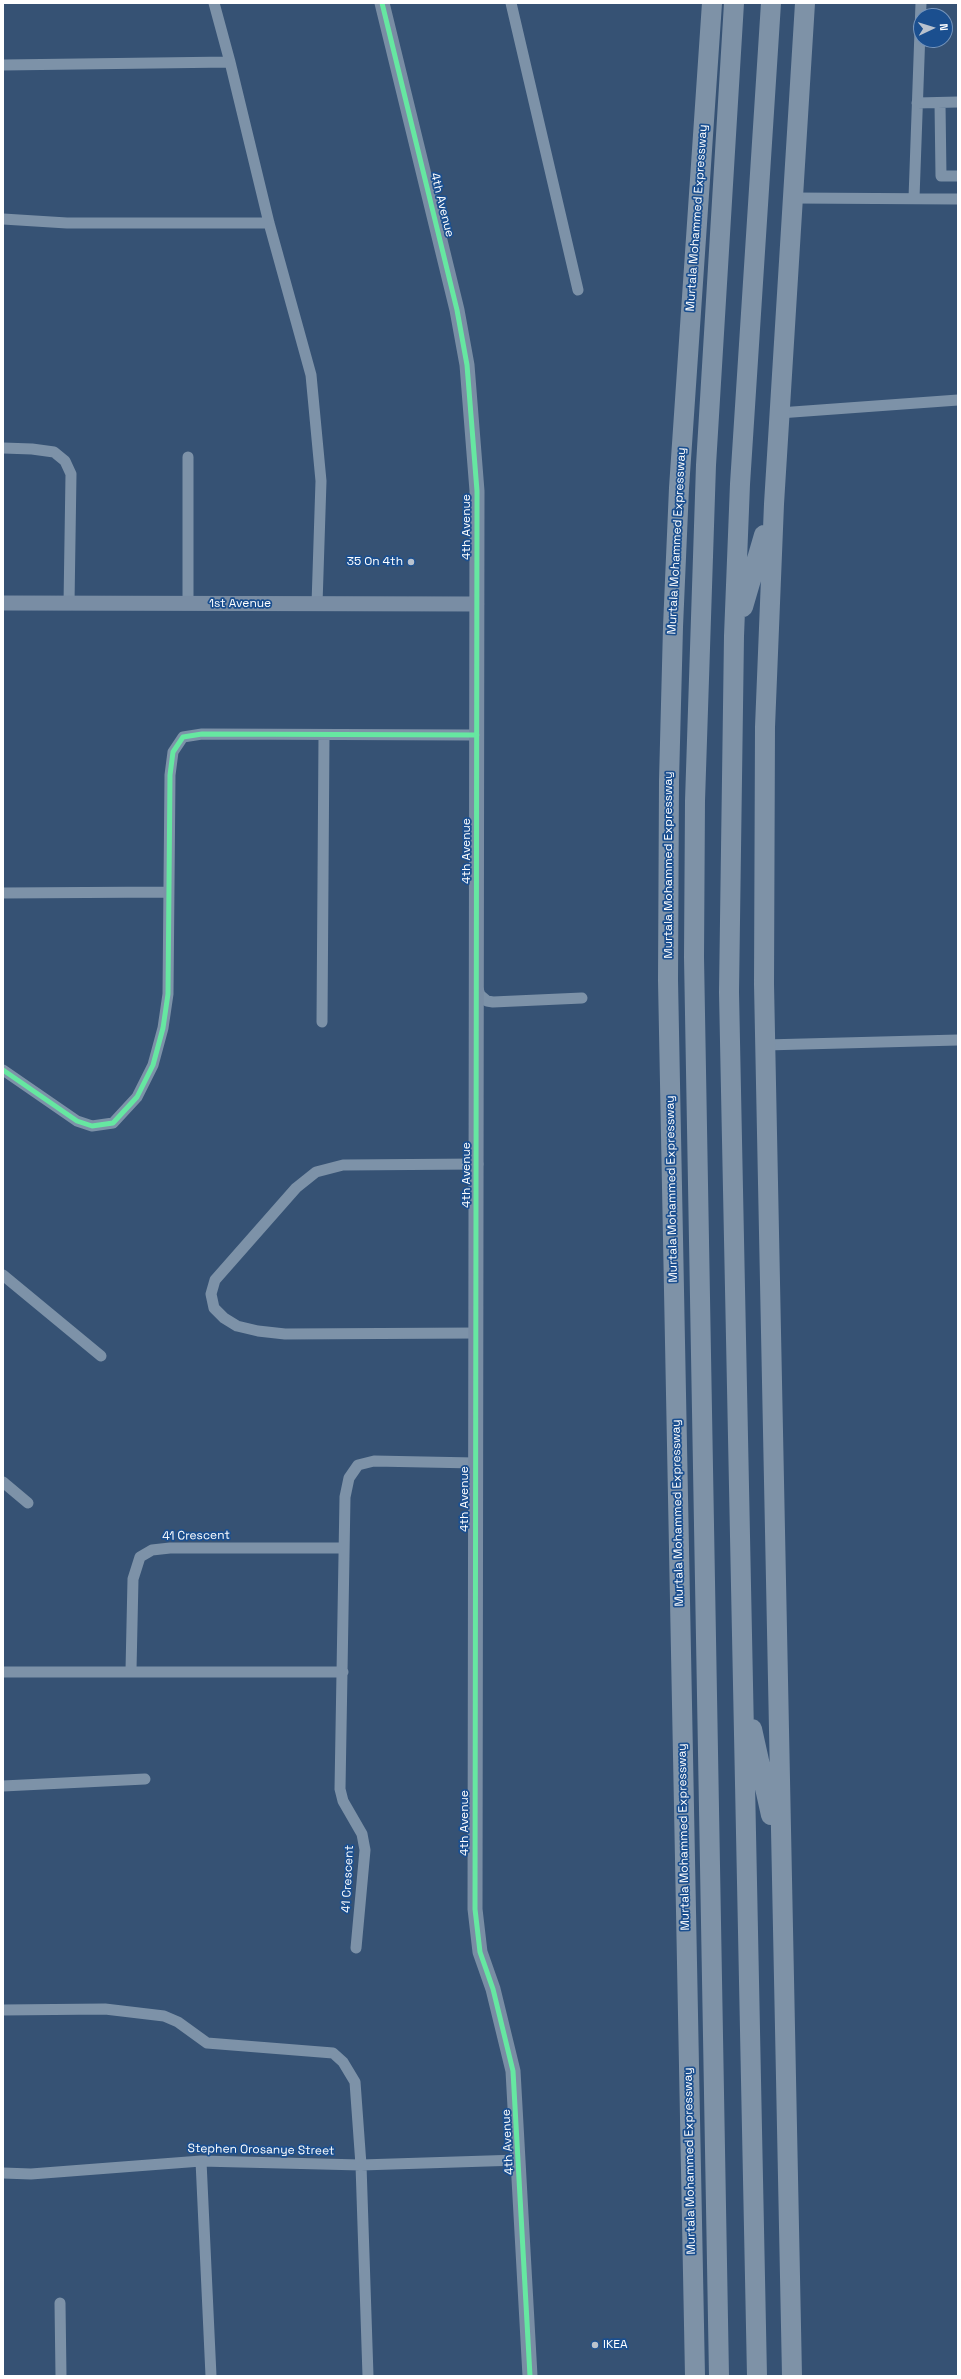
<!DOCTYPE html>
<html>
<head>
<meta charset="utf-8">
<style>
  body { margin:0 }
  #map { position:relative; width:961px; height:2379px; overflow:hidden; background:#365274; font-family:"Space Grotesk",sans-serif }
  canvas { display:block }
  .frame { position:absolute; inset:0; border:4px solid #fff; pointer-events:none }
  .north { position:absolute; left:913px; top:8px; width:40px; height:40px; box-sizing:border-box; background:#1b4f8f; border:1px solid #7695bc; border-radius:50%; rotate:86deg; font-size:11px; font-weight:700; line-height:16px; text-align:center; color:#fff }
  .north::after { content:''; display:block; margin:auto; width:14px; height:18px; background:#b9c2ce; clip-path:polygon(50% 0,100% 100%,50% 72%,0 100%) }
</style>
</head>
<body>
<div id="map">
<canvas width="961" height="2379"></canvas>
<div class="frame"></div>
<div class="north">N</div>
</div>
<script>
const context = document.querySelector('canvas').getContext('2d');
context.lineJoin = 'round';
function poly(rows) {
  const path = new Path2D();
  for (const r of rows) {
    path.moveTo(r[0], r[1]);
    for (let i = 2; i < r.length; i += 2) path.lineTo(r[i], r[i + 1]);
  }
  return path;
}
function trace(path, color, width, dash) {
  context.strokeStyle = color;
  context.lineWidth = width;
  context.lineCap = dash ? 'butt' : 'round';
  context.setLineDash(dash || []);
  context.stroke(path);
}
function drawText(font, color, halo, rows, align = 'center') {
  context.font = font + ' "Space Grotesk",sans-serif';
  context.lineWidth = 3.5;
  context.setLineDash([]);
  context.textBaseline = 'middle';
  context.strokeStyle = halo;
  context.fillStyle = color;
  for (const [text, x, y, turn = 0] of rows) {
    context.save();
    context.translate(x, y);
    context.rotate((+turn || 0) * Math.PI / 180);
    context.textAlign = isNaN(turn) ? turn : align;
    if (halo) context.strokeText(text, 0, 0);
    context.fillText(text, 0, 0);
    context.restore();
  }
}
trace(poly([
  [214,3,230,62,269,223,311,375,321,481,317,604],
  [511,3,578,290],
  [3,65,230,62],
  [917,103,958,102],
  [940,103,941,176,958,176],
  [793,198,958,199],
  [914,198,921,3],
  [3,219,67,223,269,223],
  [779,413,958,400],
  [3,448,32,449,54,452,65,461,71,474,69,604],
  [188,457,188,604],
  [3,893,169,892],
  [478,989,480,995,487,1001,493,1002,582,998],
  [322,1022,324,735],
  [765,1045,958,1040],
  [3,1070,77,1121,92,1126,113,1123,137,1097,153,1065,163,1028,168,994,170,775,173,752,183,737,202,734,477,735],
  [3,1275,101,1356],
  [477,1333,285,1334,258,1331,237,1326,224,1318,214,1308,211,1294,215,1280,296,1188,316,1172,343,1165,478,1164],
  [3,1482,28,1503],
  [131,1670,133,1579,140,1557,152,1550,170,1548,344,1548],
  [3,1672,343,1672],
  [3,1786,145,1779],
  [356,1948,365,1850,362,1834,343,1801,340,1789,345,1497,349,1478,358,1465,374,1461,475,1463],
  [3,2010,105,2009,164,2016,178,2022,207,2043,333,2053,343,2062,355,2082,361,2165,368,2376],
  [201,2161,211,2376],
  [3,2173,31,2174,201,2161,361,2165,519,2160],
  [60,2303,61,2376]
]), '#7d92a8', 11);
trace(poly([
  [382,3,457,310,467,365,477,491,475,1909,480,1952,493,1989,513,2071,530,2376],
  [3,603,477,604]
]), '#798da4', 15);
trace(poly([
  [743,607,764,535],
  [752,1729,771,1815],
  [695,2376,668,980,669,781,673,627,679,488,712,3],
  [719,2376,694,957,695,801,706,465,734,3],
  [757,2376,729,992,734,636,740,484,771,3],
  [792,2376,764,984,765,727,774,504,805,3]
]), '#7e92a7', 20);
trace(poly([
  [382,3,457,310,467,365,477,491,475,1909,480,1952,493,1989,513,2071,530,2376],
  [3,1070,77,1121,92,1126,113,1123,137,1097,153,1065,163,1028,168,994,170,775,173,752,183,737,202,734,477,735]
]), '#66e7a1', 5);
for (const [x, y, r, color] of [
  [411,562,4,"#b9c2ce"],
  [595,2345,4,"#b9c2ce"]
]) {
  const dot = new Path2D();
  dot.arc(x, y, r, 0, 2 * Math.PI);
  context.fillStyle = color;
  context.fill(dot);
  trace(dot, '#1b4f8f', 1.5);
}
drawText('12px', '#fff', '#1b4f8f', [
  ["4th Avenue",442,205,76],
  ["Murtala Mohammed Expressway",697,218,-86],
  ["4th Avenue",467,527,-90],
  ["Murtala Mohammed Expressway",677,541,-87],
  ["1st Avenue",240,604],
  ["4th Avenue",467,851,-90],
  ["Murtala Mohammed Expressway",669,865,-90],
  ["4th Avenue",467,1175,-90],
  ["Murtala Mohammed Expressway",672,1189,-91],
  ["4th Avenue",465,1499,-90],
  ["Murtala Mohammed Expressway",678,1513,-91],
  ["41 Crescent",196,1536,-1],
  ["4th Avenue",465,1823,-90],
  ["Murtala Mohammed Expressway",684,1837,-91],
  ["41 Crescent",348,1879,-87],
  ["4th Avenue",508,2142,-93],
  ["Stephen Orosanye Street",261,2150,1],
  ["Murtala Mohammed Expressway",690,2161,-91]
]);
drawText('12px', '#fff', '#1b4f8f', [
  ["35 On 4th",403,562],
  ["IKEA",603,2345,"left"]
], 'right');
</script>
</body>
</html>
